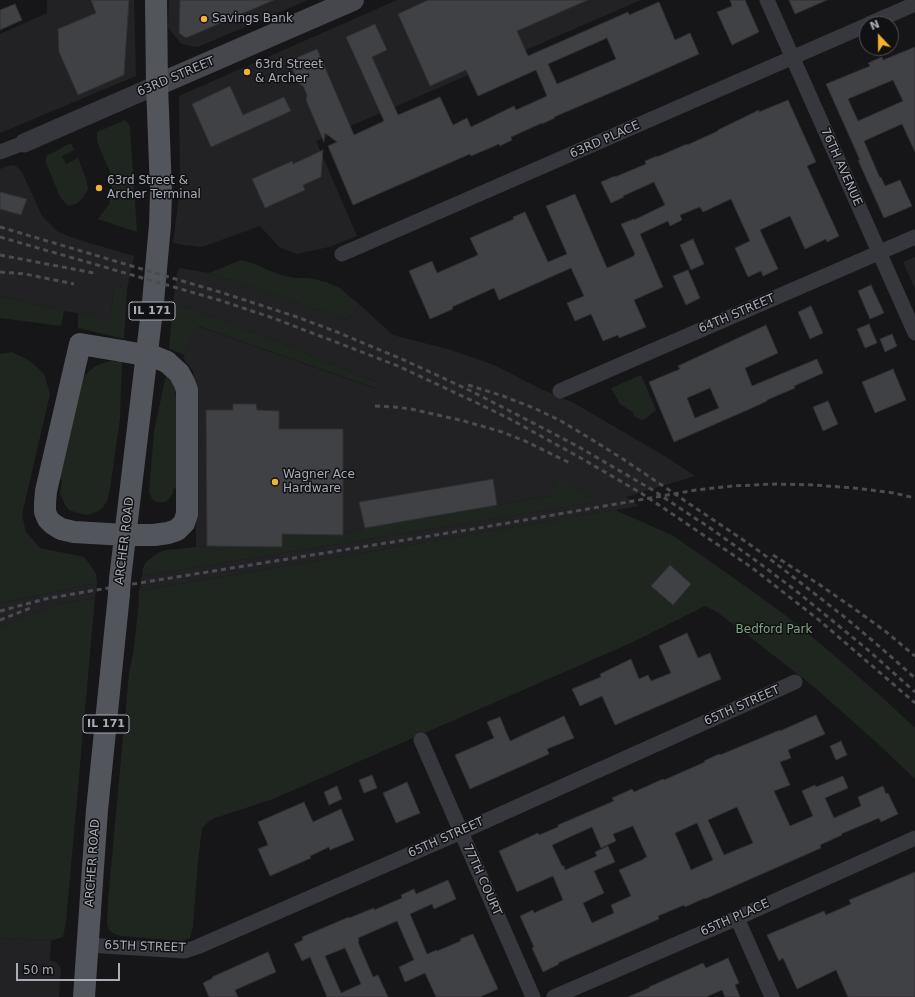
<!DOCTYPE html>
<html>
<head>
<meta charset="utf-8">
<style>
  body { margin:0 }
  #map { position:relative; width:915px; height:997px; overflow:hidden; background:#161618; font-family:"DejaVu Sans",sans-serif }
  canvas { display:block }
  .north { position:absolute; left:859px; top:16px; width:40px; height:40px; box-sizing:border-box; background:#111113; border:1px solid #4d4f55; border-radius:50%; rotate:338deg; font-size:11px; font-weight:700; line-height:16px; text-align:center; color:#a8adb8 }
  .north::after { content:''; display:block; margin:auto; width:14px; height:18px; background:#f2b134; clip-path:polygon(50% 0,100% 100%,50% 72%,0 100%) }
  .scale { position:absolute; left:16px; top:963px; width:104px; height:18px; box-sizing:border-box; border:2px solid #a8adb8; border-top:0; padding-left:5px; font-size:12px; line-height:14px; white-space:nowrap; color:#a8adb8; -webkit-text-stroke:3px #111113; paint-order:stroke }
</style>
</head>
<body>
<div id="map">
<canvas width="915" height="997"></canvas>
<div class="north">N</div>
<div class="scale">50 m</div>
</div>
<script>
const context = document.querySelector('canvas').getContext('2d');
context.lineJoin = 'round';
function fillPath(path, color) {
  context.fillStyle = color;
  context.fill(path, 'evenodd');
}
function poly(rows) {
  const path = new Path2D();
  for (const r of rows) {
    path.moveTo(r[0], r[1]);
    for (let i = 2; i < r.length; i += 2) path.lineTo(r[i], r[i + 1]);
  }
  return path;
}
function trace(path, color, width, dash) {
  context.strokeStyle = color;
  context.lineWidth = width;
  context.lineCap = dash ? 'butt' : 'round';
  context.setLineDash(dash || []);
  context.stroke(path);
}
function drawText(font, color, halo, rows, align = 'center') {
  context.font = font + ' "DejaVu Sans",sans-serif';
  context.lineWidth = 3;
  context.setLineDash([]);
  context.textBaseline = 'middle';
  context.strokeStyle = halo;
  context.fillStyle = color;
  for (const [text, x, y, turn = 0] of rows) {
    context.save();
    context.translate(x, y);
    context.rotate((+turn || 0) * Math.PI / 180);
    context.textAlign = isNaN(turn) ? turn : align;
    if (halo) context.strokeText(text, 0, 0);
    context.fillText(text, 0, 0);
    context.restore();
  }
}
fillPath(poly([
  [47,0,134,0,136,76,0,133,0,34,47,13],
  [169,0,308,0,198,47,181,44,168,27],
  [397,0,641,0,316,141,357,236,329,247,297,254,279,247,260,226,202,247,183,245,173,243,180,189,179,96],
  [11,165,16,166,22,172,42,216,57,231,76,239,134,256,127,289,114,286,110,321,78,313,64,311,0,296,0,169],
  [915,257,915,289,903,262],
  [179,268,209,273,348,320,359,304,393,335,451,350,494,365,541,389,574,403,668,458,695,476,626,497,639,506,139,591,142,576,595,502,558,475,550,496,365,528,343,535,282,534,282,547,207,546,196,548,195,380,193,371,183,358,197,326,377,389,379,383,261,335,173,302,177,273],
  [97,583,95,598,60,604,20,618,0,628,0,603],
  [0,938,51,940,50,960,56,962,61,968,59,997,0,997]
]), '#222225');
fillPath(poly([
  [125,120,130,126,137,232,98,219,109,204,112,191,112,181,110,172,98,144,97,137,97,132],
  [71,143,74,150,62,156,66,164,78,158,86,179,88,189,83,198,76,204,68,206,60,197,46,163,46,156],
  [241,260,252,263,278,274,294,278,309,278,326,282,340,288,350,297,359,304,348,320,209,273],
  [114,286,127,289,124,339,78,328,78,313,110,320],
  [0,296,64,311,61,326,0,318],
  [173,302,261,335,379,383,378,389,198,326,184,355,178,352,169,349],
  [12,352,30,361,44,374,50,394,22,515,26,532,40,548,84,557,89,563,96,574,97,583,0,603,0,354],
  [111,361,122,362,120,419,110,489,107,501,103,507,99,511,87,515,81,514,69,510,65,505,60,494,62,480,59,479,82,382,85,375,94,367,100,364],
  [166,375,173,384,175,390,176,398,176,488,173,489,173,493,169,499,165,502,156,502,152,499,149,492,154,431],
  [641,375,656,410,645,419,641,420,633,415,634,413,620,404,611,388],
  [558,475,596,502,142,576,143,568,146,562,158,553,165,550,207,546,282,547,282,534,343,535,365,528,550,496],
  [615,510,672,535,748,588,785,615,828,650,884,699,915,728,915,779,877,743,814,687,741,630,717,612,705,606,631,643,273,799,215,818,209,821,202,829,198,860,193,927,190,938,182,941,121,936,114,934,109,930,107,924,108,900,129,673,133,654,138,612,139,591],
  [95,598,66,922,63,937,53,940,0,938,0,628,20,618,60,604]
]), '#1e261f');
const building = poly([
  [91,0,129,0,124,75,78,95,59,52,58,29,96,13,91,0],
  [180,0,274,0,186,38,179,33,180,0],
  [428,0,588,0,517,31,528,56,628,12,629,15,659,2,675,40,690,33,699,54,629,85,554,117,555,118,542,124,542,123,511,137,512,140,500,146,499,144,471,156,470,154,353,205,328,146,337,142,325,133,324,142,306,100,307,95,303,86,299,84,289,61,317,49,354,135,384,121,346,37,375,24,387,50,372,57,398,115,440,97,453,125,467,118,471,127,514,106,516,110,547,96,536,70,478,96,466,70,430,86,398,14,428,0],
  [607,38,616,59,557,84,548,64,607,38],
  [730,0,745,0,759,32,732,45,717,12,732,6,730,0],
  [789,0,827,0,795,14,789,0],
  [15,4,22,20,0,30,0,10,15,4],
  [915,47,915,152,902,124,864,141,880,178,881,177,885,186,900,180,912,206,884,218,858,160,860,160,826,84,870,66,868,63,882,57,883,60,915,47],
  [893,80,903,101,858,121,848,99,893,80],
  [230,86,243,115,284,97,291,111,211,147,192,104,230,86],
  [788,100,816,162,807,166,839,236,827,242,826,239,805,249,790,216,760,230,778,269,763,276,761,271,748,277,735,248,750,241,731,199,703,212,700,207,680,215,682,220,670,226,668,221,640,234,663,287,634,300,646,327,619,338,618,335,603,341,591,314,575,321,567,303,584,296,571,268,499,300,494,288,452,307,453,309,430,319,409,271,432,261,437,273,478,255,470,238,514,219,513,217,525,212,548,262,567,254,546,206,575,194,607,268,634,256,634,255,635,254,621,224,634,219,634,220,665,205,654,182,623,196,624,197,611,203,601,182,615,176,615,177,646,164,645,161,657,156,657,157,687,144,687,145,718,131,718,130,759,110,759,112,788,100],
  [323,150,321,177,303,185,305,190,265,208,252,179,292,161,293,164,323,150],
  [0,192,27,199,21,215,0,209,0,192],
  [693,239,704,264,691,270,680,245,693,239],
  [688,270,700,298,686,305,673,276,688,270],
  [871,285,884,313,870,319,858,291,871,285],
  [811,306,823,333,810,339,798,312,811,306],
  [869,324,877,343,865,348,857,329,869,324],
  [766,325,778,353,745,368,752,386,817,359,823,373,794,386,795,388,767,400,767,401,752,408,674,442,649,382,680,369,678,366,766,325],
  [710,388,719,408,695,418,687,398,710,388],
  [892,334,897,346,885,352,880,339,892,334],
  [893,369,906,400,875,413,862,382,893,369],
  [828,401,838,424,823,431,813,407,828,401],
  [233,404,256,404,257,410,279,411,279,429,343,429,343,535,282,534,282,547,207,546,206,410,233,410,233,404],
  [493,479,497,505,365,528,359,502,493,479],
  [670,565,691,584,673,605,651,586,670,565],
  [687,633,698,658,710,653,721,679,615,725,602,696,580,706,572,689,601,677,600,674,631,659,639,679,648,675,651,681,671,673,659,646,687,633],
  [816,715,825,734,788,750,791,758,780,762,790,785,774,791,790,826,813,816,802,791,815,785,816,787,843,776,848,788,825,798,834,818,861,806,858,797,883,786,886,794,888,793,898,814,881,822,879,818,841,834,842,835,820,845,821,848,705,899,705,898,685,907,684,905,658,916,659,919,558,963,559,964,543,972,532,948,534,947,520,916,533,910,534,913,563,900,553,876,517,892,499,851,538,833,539,835,558,827,558,825,614,801,612,798,632,789,634,792,663,779,664,780,705,762,704,761,719,754,720,755,780,730,780,731,816,715],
  [737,807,753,843,724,855,708,820,737,807],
  [697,823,713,860,691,870,675,833,697,823],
  [633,826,647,857,644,858,644,859,619,870,631,896,611,905,614,913,592,923,583,903,604,893,594,871,615,862,608,846,595,852,597,856,565,870,564,866,562,866,552,845,592,827,601,848,616,841,613,834,633,826],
  [564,716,574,738,547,749,549,754,470,789,455,755,494,738,487,722,500,717,510,741,564,716],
  [841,741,847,755,836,760,830,746,841,741],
  [372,775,377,788,364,793,359,780,372,775],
  [407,782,420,813,396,823,383,793,407,782],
  [337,786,342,799,329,805,324,792,337,786],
  [304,802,313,822,341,809,354,840,330,850,329,847,310,856,311,858,270,876,258,849,268,845,258,822,304,802],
  [915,872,915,997,848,997,836,970,797,989,783,958,779,961,767,935,824,911,826,915,851,904,849,900,915,872],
  [448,880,456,899,434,909,432,904,410,914,427,954,437,950,437,951,461,941,460,939,473,934,498,989,480,997,436,997,425,973,405,982,399,967,414,960,397,921,358,938,359,941,358,942,373,977,378,975,388,997,327,997,310,957,302,961,294,944,303,940,302,937,316,931,349,917,349,918,374,908,374,910,402,898,401,895,414,889,416,894,448,880],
  [345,948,361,984,341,993,325,956,345,948],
  [268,952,276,972,235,990,238,997,209,997,203,983,213,978,212,977,268,952],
  [728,958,739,983,735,985,740,997,725,997,722,990,706,997,628,997,649,988,649,987,703,963,706,968,728,958]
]);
fillPath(building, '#404145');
trace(building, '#303034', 1);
trace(poly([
  [767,0,915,333],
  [869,24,915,4],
  [0,152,24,143],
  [342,254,867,25],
  [560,391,915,237],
  [421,740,533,997],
  [737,918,772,997],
  [87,945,185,951,197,947,461,832,795,682],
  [554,997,737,918,915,838]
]), '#37383d', 15);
trace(poly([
  [24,143,157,85]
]), '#37383d', 19);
trace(poly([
  [157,85,353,0]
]), '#45474d', 22);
trace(poly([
  [122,351,80,344,46,491,45,503,45,512,48,519,53,524,61,529,74,532,126,535,154,535,168,533,177,530,184,523,187,514,187,390,184,382,179,373,167,362],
  [120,579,153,302,160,225,161,192,157,85,156,0],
  [84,997,97,810,119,594]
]), '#53555c', 22);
trace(poly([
  [0,227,223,293,297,317,337,332,404,360,469,390,539,426,577,446,651,489,710,528,755,560,795,590,834,622,868,650,915,692],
  [0,237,219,300,273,318,341,344,398,366,477,403,508,418,579,457,641,493,751,567,819,620,915,703],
  [0,255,94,273],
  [0,272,25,274,74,284],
  [468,385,503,396,536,409,561,421,586,436,623,459,755,548,783,569,847,619,880,647,915,678],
  [375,406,395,407,411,409,464,421,499,431,525,441,572,464],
  [773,555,820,585,856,610,885,631,915,656],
  [0,611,45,599,90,591,479,528,696,490,733,486,776,484,814,485,854,488,894,493,915,498],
  [0,620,33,607]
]), '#4a4c52', 3, [5, 4]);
trace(poly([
  [122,351,155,357,167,362],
  [119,594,120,579]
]), '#53555c', 22);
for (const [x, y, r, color] of [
  [204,19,4,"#f2b134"],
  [247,72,4,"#f2b134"],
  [99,188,4,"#f2b134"],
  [275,482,4,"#f2b134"]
]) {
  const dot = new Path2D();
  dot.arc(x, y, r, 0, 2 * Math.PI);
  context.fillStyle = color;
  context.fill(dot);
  trace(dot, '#111113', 1.5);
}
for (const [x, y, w] of [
  [152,311,46],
  [106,724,46]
]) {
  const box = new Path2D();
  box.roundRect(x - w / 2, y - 9, w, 18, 3);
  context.fillStyle = '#111113';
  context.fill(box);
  trace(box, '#a8adb8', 1);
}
drawText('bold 11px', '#a8adb8', null, [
  ["IL 171",152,311],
  ["IL 171",106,724]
]);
drawText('12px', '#a8adb8', '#111113', [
  ["Savings Bank",212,19],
  ["63rd Street",255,65],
  ["& Archer",255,79],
  ["63rd Street &",107,181],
  ["Archer Terminal",107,195],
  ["Wagner Ace",283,475],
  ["Hardware",283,489]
], 'left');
drawText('12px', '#a8adb8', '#111113', [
  ["63RD STREET",176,77,-23],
  ["63RD PLACE",605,140,-24],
  ["76TH AVENUE",841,167,66],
  ["64TH STREET",737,314,-23],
  ["ARCHER ROAD",125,541,-83],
  ["65TH STREET",742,706,-24],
  ["65TH STREET",446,838,-24],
  ["ARCHER ROAD",93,863,-86],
  ["77TH COURT",482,880,66],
  ["65TH PLACE",735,918,-24],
  ["65TH STREET",145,947,2]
]);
drawText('12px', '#7fa381', '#111113', [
  ["Bedford Park",774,630]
]);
</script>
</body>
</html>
